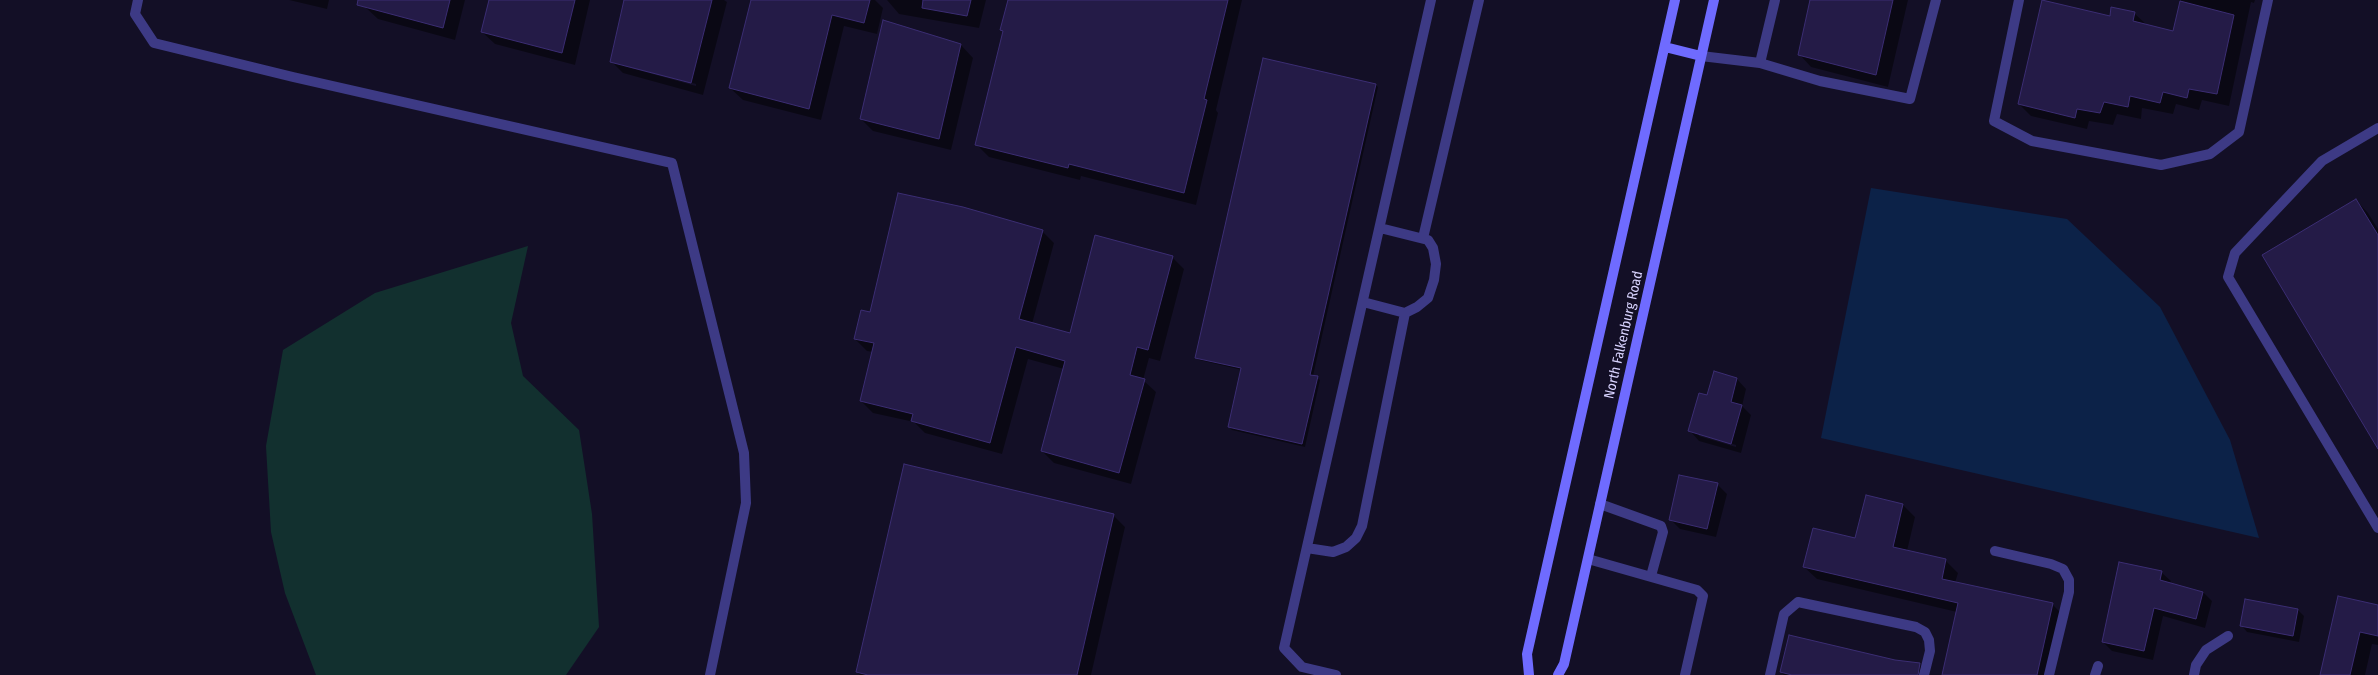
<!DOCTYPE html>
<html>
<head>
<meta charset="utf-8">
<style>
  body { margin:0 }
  canvas { display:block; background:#130f26 }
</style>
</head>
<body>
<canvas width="2378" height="675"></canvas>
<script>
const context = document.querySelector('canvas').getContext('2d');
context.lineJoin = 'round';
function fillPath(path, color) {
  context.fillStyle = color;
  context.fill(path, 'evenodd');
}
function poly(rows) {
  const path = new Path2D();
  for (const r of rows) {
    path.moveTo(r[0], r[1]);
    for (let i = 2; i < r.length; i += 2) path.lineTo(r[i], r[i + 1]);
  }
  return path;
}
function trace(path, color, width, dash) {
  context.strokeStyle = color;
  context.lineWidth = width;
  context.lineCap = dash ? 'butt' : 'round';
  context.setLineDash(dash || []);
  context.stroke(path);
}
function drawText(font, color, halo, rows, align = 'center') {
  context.font = font + ' "Fira Sans Condensed",sans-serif';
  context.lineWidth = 3.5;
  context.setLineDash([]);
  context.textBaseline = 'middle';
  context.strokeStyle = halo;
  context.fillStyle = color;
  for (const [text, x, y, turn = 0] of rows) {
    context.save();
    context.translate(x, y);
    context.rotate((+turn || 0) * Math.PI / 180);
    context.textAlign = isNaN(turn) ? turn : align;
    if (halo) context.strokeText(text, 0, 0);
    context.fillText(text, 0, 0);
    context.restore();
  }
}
fillPath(poly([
  [528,246,511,323,523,376,579,430,592,514,599,627,566,675,316,675,285,593,271,532,266,446,283,350,375,293]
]), '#12302f');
fillPath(poly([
  [1871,188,2067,219,2160,307,2230,440,2259,538,1821,438]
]), '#0c2248');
fillPath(poly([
  [289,0,329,0,327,9],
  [367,0,465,0,455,40,378,19,365,7],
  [490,0,590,0,575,65,495,44,482,32],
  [625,0,724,0,727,2,703,95,623,73,611,61],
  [624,64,696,84,696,86,624,66],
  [751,0,875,0,883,8,877,34,844,26,821,120,743,100,730,88],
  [887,0,986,0,979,28,899,14],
  [1010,0,1242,0,1216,110,1218,113,1196,205,1081,176,1080,180,989,157,977,145],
  [1811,0,1908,0,1888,87,1811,67,1799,54],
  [2181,0,2255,0,2254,3,2251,2,2229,106,2202,100,2199,110,2176,104,2173,114,2142,108,2141,119,2117,114,2113,125,2089,121,2087,129,2031,116,2019,104,2110,17,2134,13,2147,25,2174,32],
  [884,22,961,45,973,58,951,150,873,131,861,119],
  [1375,84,1378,87,1313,376,1320,380,1305,447,1232,430,1229,427,1242,370,1199,360,1196,357],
  [2356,200,2368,213,2378,229,2378,447],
  [1042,231,1054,243,1032,324,1071,334,1172,257,1184,269,1160,361,1149,358,1143,380,1156,392,1131,484,1054,463,1042,451,1064,369,1028,359,1002,454,925,433,914,422,873,413,861,401,873,352,867,351,855,339,870,313],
  [1737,379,1746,389,1742,406,1751,415,1741,453,1699,441,1690,431,1708,396],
  [1699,434,1736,445,1736,447,1699,436],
  [1717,484,1727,494,1716,537,1680,529,1670,519],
  [1903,505,1915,517,1907,551,1945,560,1958,573,1955,583,2052,604,2064,616,2051,675,1945,675,1957,612,1817,579,1804,567,1856,539],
  [1113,515,1125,527,1091,675,860,675,857,672],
  [2161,572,2171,581,2170,583,2203,592,2212,601,2205,628,2163,616,2153,660,2112,651,2103,642],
  [2246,600,2298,610,2304,616,2299,642,2247,632,2241,625],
  [2378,606,2378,645,2372,644,2365,675,2321,675],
  [1895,661,1917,663,1926,672,1925,675,1784,675,1781,672]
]), '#0007');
const building = poly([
  [358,0,450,0,443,28,357,5,358,0],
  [489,0,575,0,562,53,481,32,489,0],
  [624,0,712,0,691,83,610,62,624,0],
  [751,0,870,0,864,23,832,15,809,109,729,88,751,0],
  [923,0,971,0,967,16,922,8,923,0],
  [1008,0,1228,0,1204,99,1207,100,1184,193,1069,164,1068,168,975,145,1003,31,1000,30,1008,0],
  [1810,0,1893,0,1876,75,1798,55,1810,0],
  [2042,0,2110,16,2111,7,2135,12,2133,21,2173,31,2180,1,2234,15,2217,94,2189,89,2187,98,2163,92,2160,103,2130,96,2128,107,2104,102,2100,113,2077,109,2075,118,2018,104,2042,0],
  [883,20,961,44,939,139,860,119,883,20],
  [1263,58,1376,84,1310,375,1318,376,1302,444,1228,427,1241,368,1195,358,1263,58],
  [898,193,963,207,1043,230,1019,319,1070,333,1095,235,1173,256,1148,350,1137,347,1130,375,1145,379,1119,473,1041,451,1065,361,1016,347,990,443,911,421,913,414,860,401,874,343,854,339,861,310,870,312,898,193],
  [2356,199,2378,235,2378,449,2262,255,2356,199],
  [1714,371,1737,378,1731,402,1742,405,1731,444,1688,431,1699,393,1707,395,1714,371],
  [904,464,1114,514,1077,675,868,675,856,672,904,464],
  [1679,475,1718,483,1707,529,1669,520,1679,475],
  [1866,495,1903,504,1893,547,1946,559,1942,579,2053,603,2037,675,1942,675,1958,603,1803,567,1813,528,1855,538,1866,495],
  [2119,562,2162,571,2160,580,2203,592,2196,619,2154,608,2144,651,2102,642,2119,562],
  [2338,596,2378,605,2378,636,2360,632,2350,675,2320,675,2338,596],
  [2245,599,2298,609,2293,636,2240,626,2245,599],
  [1789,635,1895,660,1920,663,1918,675,1792,675,1780,672,1789,635]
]);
fillPath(building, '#241b47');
trace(building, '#3b2d73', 1);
trace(poly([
  [138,0,135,14,154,43,293,77,672,163,744,453,746,503,710,675],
  [2019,0,1994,121,2032,141,2161,165,2210,154,2239,132,2268,0],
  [1701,56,1760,63,1775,0],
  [1760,63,1820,81,1910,99,1936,0],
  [2378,128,2322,161,2235,253,2228,277,2378,528],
  [1423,238,1479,0],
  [1363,302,1405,313,1417,307,1428,298,1434,280,1436,264,1433,248,1428,240,1380,228],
  [1600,504,1661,526,1663,532,1651,576],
  [1307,548,1333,552,1346,547,1356,538,1362,526,1405,313],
  [1995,551,2051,564,2063,569,2069,580,2069,592,2049,675],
  [1588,559,1697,590,1703,596,1685,675],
  [1336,675,1302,667,1284,648,1431,0],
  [1770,675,1784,614,1798,602,1916,627,1925,632,1929,640,1930,651,1924,675],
  [2095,675,2098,666],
  [2194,675,2196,665,2206,650,2228,636]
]), '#3d3a85', 10);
trace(poly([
  [1665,47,1701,56],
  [1529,675,1527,654,1675,0],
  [1558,675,1564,664,1714,0]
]), '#6f6bff', 10);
drawText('14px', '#d9d4ff', '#130f26', [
  ["North Falkenburg Road",1624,335,-77]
]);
</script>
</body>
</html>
